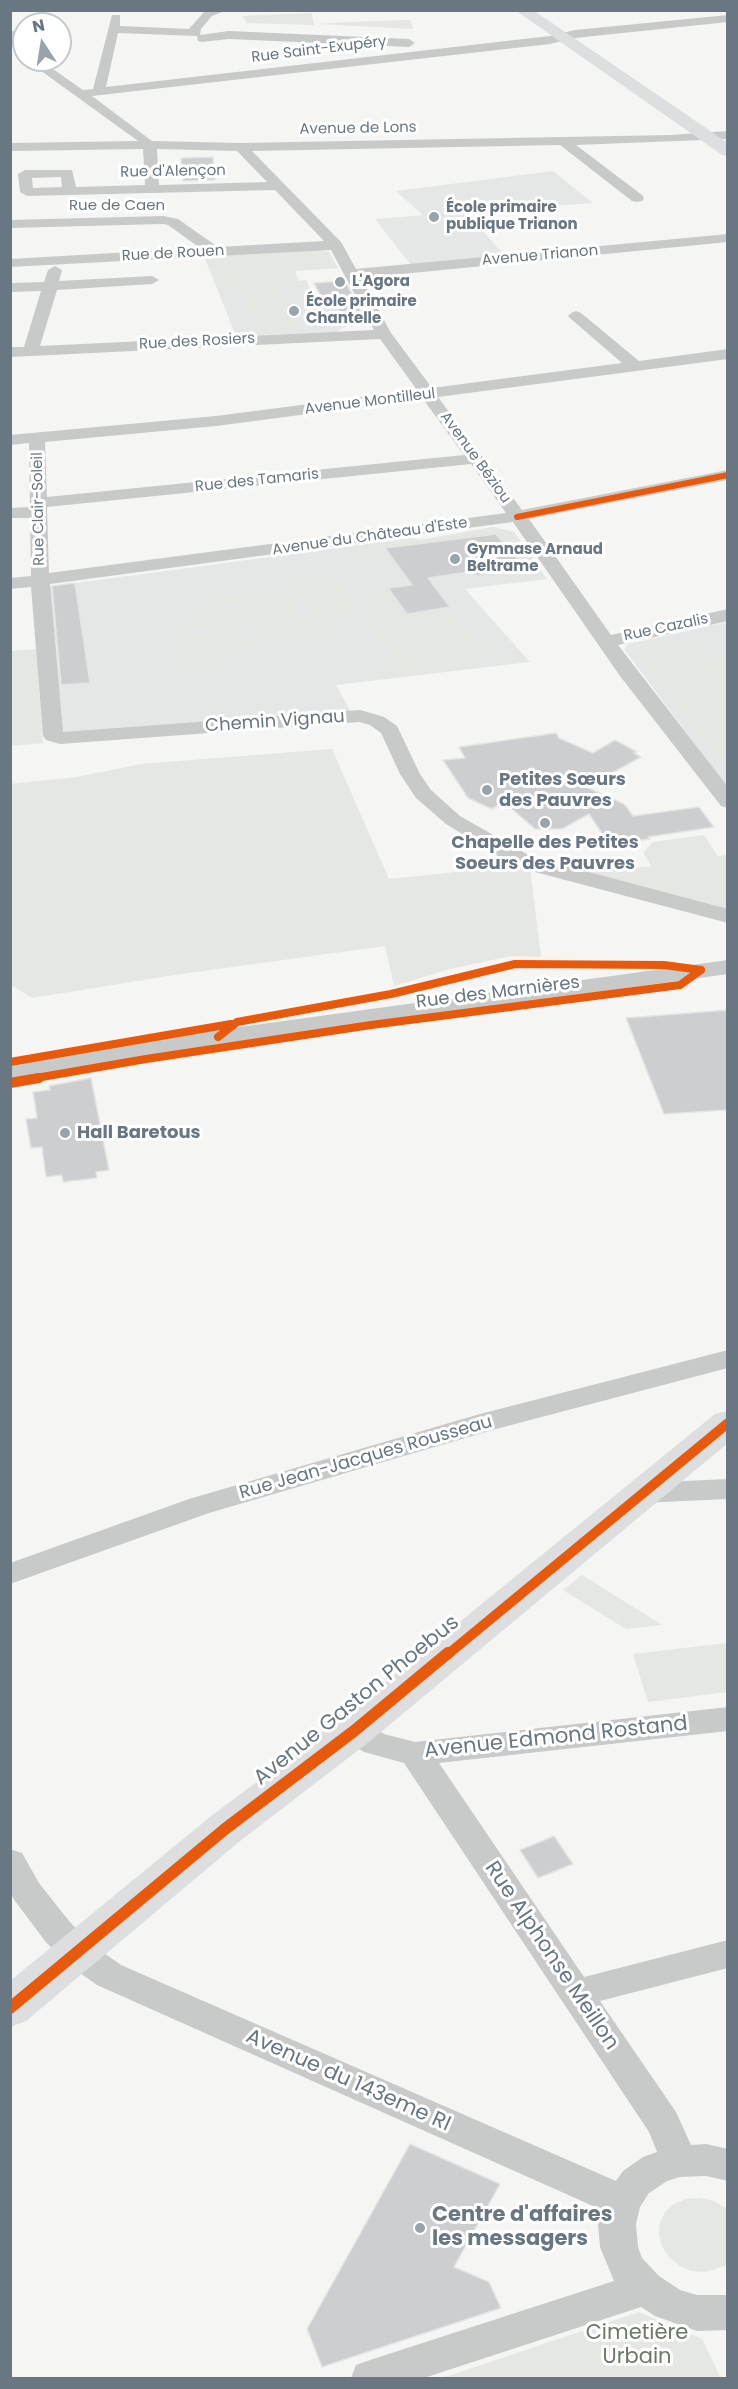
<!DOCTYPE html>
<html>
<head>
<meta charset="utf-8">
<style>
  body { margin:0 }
  #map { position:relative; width:738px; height:2389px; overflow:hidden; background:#f5f5f4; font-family:Poppins,sans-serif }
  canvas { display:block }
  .frame { position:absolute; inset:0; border:12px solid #687782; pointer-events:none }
  .north { position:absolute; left:12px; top:12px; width:60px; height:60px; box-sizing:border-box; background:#fff; border:2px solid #c3c9cd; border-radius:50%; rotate:348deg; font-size:16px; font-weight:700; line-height:24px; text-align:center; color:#687782 }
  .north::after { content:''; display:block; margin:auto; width:21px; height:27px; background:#99a3aa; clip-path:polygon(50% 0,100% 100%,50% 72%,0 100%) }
</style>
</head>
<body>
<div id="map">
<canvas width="738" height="2389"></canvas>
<div class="frame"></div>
<div class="north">N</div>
</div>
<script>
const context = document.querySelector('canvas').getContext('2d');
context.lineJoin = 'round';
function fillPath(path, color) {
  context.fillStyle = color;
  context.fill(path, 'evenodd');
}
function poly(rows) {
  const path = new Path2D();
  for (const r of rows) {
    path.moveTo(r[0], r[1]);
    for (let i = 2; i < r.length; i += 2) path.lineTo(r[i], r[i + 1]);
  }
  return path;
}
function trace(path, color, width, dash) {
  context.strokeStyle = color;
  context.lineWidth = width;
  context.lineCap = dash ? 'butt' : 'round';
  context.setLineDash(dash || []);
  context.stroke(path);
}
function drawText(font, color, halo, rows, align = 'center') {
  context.font = font + ' Poppins,sans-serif';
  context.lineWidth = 6;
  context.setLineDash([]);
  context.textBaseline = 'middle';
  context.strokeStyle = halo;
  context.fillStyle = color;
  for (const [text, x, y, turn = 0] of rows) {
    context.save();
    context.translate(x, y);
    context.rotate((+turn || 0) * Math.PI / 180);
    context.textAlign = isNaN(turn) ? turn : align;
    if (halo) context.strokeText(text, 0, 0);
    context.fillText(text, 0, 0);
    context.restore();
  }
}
fillPath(poly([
  [553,171,593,203,466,212,505,256,411,265,375,219,423,215,396,191],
  [288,277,297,277,299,281,306,280,317,304,356,301,368,323,346,323,347,326,336,332,236,336,216,286,289,281],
  [493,527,514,532,547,579,465,589,530,662,336,685,352,714,69,734,58,732,46,587,411,538,420,540],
  [727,622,727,787,624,649,628,644]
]), '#e5e7e7');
fillPath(poly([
  [312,13,314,25,247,23,242,16],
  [410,20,413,29,319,24,347,22],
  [317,250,329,252,338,268,295,271,297,277,288,277,290,281,279,283,300,328,259,331,240,285,216,286,204,256],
  [493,527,514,532,541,570,527,571,496,534,376,549,373,546,345,550,343,547,411,538,420,540],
  [337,580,347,593,305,598,287,591,288,588],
  [387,586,407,614,430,611,433,614,391,621,380,602,381,588],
  [258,592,273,592,294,601,296,610,295,619,291,627,270,631,222,617,210,611,206,605,211,600,222,597],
  [361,593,374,595,374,607,383,623,380,624,416,668,402,670,372,628,368,629,362,620,377,618],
  [349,596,359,608,333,612,339,622,322,624,338,643,321,642,294,635,292,631,294,627,310,617,306,601],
  [202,614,251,631,185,631,179,628,191,616],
  [452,614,489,657,418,668,384,624],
  [179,635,218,636,221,644,215,645,222,664],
  [222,636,294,641,329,650,327,652,303,645,274,642,227,643],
  [669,645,682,646,727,662,727,762,722,763,658,682,641,657,650,648],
  [36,649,43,743,11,746,11,651],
  [190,651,216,663,176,666,173,652],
  [332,749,389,879,516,866,530,868,541,957,511,956,450,969,394,986,385,946,174,975,32,998,11,985,10,784,77,777,141,764],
  [704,835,718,856,727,855,727,912,554,867,560,860,600,872,651,866,643,852,653,842],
  [582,1575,662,1625,626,1629,563,1590],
  [727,1643,727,1692,648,1702,633,1654],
  [700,2198,714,2201,727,2209,727,2265,706,2272,692,2271,680,2266,669,2257,662,2247,659,2235,660,2223,665,2212,674,2204,686,2199],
  [639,2312,702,2339,721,2378,442,2378]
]), '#e4e7e2');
const building = poly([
  [213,157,215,180,183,181,181,158,213,157],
  [345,281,365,319,344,320,338,308,327,308,314,283,345,281],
  [496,534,526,569,477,576,474,571,428,578,450,607,407,614,388,588,412,585,385,548,496,534],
  [75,583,90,683,61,685,52,586,75,583],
  [556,733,559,738,593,753,615,740,637,752,634,753,641,757,586,787,624,804,633,816,699,807,714,827,648,837,650,839,609,844,589,814,562,829,535,829,504,802,492,809,468,798,443,760,465,758,459,747,556,733],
  [728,1010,728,1110,664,1114,626,1018,728,1010],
  [91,1078,109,1170,96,1172,97,1178,63,1182,62,1175,46,1177,42,1147,31,1148,26,1119,37,1118,33,1092,50,1090,49,1086,91,1078],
  [554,1836,573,1864,538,1878,520,1850,554,1836],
  [410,2144,500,2184,454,2267,489,2282,501,2308,322,2367,307,2329,410,2144]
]);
fillPath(building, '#cdcecf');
trace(building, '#e4e4e4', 1.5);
fillPath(poly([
  [227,10,212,16,201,29,200,35,229,31,409,39,415,43,409,47,229,39,202,42,198,41,197,36,118,33,106,87,550,36,575,30,728,15,728,22,575,38,550,44,92,96,152,141,241,143,670,135,728,131,728,139,576,145,642,195,644,198,642,201,637,202,632,201,560,145,252,151,341,242,356,269,728,234,728,242,361,278,391,333,432,388,622,363,571,319,568,316,571,313,576,311,581,313,639,361,728,349,728,359,438,397,522,510,728,470,728,480,529,519,611,635,728,609,728,621,618,645,728,787,728,808,721,806,620,676,513,522,50,584,63,732,360,710,367,712,384,717,397,726,420,774,431,790,460,816,532,857,728,909,728,923,516,867,446,824,416,798,400,774,381,733,370,725,359,722,60,744,46,740,43,736,31,587,10,589,10,578,31,576,30,518,10,518,10,508,30,507,29,443,10,445,10,435,216,416,417,390,380,339,10,357,10,347,24,347,41,291,10,292,10,283,44,282,48,270,55,266,62,270,59,281,152,276,159,280,152,284,57,290,40,346,374,330,331,250,10,267,10,259,200,248,168,225,163,224,10,228,10,220,163,216,178,219,218,247,324,241,275,190,27,196,20,192,18,174,25,170,72,170,76,187,145,185,143,149,10,151,10,143,138,141,26,60,40,60,83,90,93,89,112,15,120,15,120,26,189,29,204,12,227,10],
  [157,149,237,151,267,182,159,185,157,149],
  [61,177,62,187,33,188,32,178,61,177],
  [423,399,464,455,47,497,45,442,216,426,423,399],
  [471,464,506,513,49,573,47,507,471,464],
  [10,31,14,31,24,44,24,56,20,55,10,43,10,31],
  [728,960,728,974,218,1044,10,1079,10,1065,218,1030,728,960],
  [728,1350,728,1368,496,1429,209,1513,10,1584,10,1563,189,1499,480,1414,728,1350],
  [728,1479,728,1499,641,1503,631,1500,627,1493,631,1486,641,1483,728,1479],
  [728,1707,728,1731,439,1763,584,1977,728,1940,728,1968,600,2001,676,2112,691,2145,706,2144,728,2149,728,2181,706,2176,680,2177,667,2181,649,2193,640,2207,636,2224,638,2247,642,2258,659,2276,680,2290,697,2295,728,2295,728,2330,697,2331,655,2316,641,2307,424,2378,351,2378,356,2365,370,2360,614,2281,600,2247,598,2224,602,2210,97,1985,66,1963,45,1941,15,1901,10,1893,10,1849,22,1853,39,1883,69,1921,90,1943,121,1965,616,2181,623,2171,643,2157,657,2152,649,2132,404,1763,364,1752,343,1739,338,1731,343,1723,354,1719,365,1723,384,1734,415,1742,728,1707]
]), '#c8caca');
fillPath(poly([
  [515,10,533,10,728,143,728,156,722,155,515,10],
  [728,1411,728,1443,369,1742,240,1841,26,2021,10,2027,10,1981,210,1817,339,1720,715,1414,728,1411]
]), '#dddedf');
trace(poly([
  [517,517,728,475]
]), '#e8590c', 6);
trace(poly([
  [218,1037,237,1022,391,994,515,964,664,965,701,970],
  [10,1062,231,1024],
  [30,1079,146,1059,371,1025,680,985,701,970]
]), '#e8590c', 8);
trace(poly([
  [10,1083,39,1078],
  [447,1655,728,1423]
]), '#e8590c', 10);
trace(poly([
  [10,2008,225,1829,354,1731,448,1653]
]), '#e8590c', 12);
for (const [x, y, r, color] of [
  [434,217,6,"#99a3aa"],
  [340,282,6,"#99a3aa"],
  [294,311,6,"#99a3aa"],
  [455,559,6,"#99a3aa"],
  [487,790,6,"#99a3aa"],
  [545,823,6,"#99a3aa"],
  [65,1133,6,"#99a3aa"],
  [420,2228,6,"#99a3aa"]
]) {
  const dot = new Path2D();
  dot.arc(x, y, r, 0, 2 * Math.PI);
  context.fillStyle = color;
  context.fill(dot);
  trace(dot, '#fff', 2);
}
drawText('15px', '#687782', '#fff', [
  ["Rue Saint-Exupéry",319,50,-7],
  ["Avenue de Lons",358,129,-1],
  ["Rue d'Alençon",173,172,-1],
  ["Rue de Caen",117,206],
  ["Rue de Rouen",173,254,-3],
  ["Avenue Trianon",540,256,-5],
  ["Rue des Rosiers",197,342,-3],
  ["Avenue Montilleul",370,402,-7],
  ["Avenue Béziou",475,458,54],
  ["Rue des Tamaris",257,481,-6],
  ["Rue Clair-Soleil",39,509,-91],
  ["Avenue du Château d'Este",370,537,-8],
  ["Rue Cazalis",666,628,-12]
]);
drawText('bold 15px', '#687782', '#fff', [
  ["École primaire",446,208],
  ["publique Trianon",446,225],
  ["L'Agora",352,282],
  ["École primaire",306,302],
  ["Chantelle",306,319],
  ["Gymnase Arnaud",467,550],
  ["Beltrame",467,567]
], 'left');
drawText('18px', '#687782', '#fff', [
  ["Chemin Vignau",275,722,-4],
  ["Rue des Marnières",498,993,-7],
  ["Rue Jean-Jacques Rousseau",366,1458,-16]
]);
drawText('bold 18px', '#687782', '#fff', [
  ["Petites Sœurs",499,780],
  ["des Pauvres",499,801],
  ["Chapelle des Petites",545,843,"center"],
  ["Soeurs des Pauvres",545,864,"center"],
  ["Hall Baretous",77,1133]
], 'left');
drawText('21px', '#687782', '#fff', [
  ["Avenue Gaston Phoebus",357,1701,-39],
  ["Avenue Edmond Rostand",556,1738,-6],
  ["Rue Alphonse Meillon",551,1956,56],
  ["Avenue du 143eme RI",348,2081,24]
]);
drawText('bold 21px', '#687782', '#fff', [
  ["Centre d'affaires",432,2216],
  ["les messagers",432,2240]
], 'left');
drawText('21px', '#6a7a66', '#fff', [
  ["Cimetière",637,2334],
  ["Urbain",637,2358]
]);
</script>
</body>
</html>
